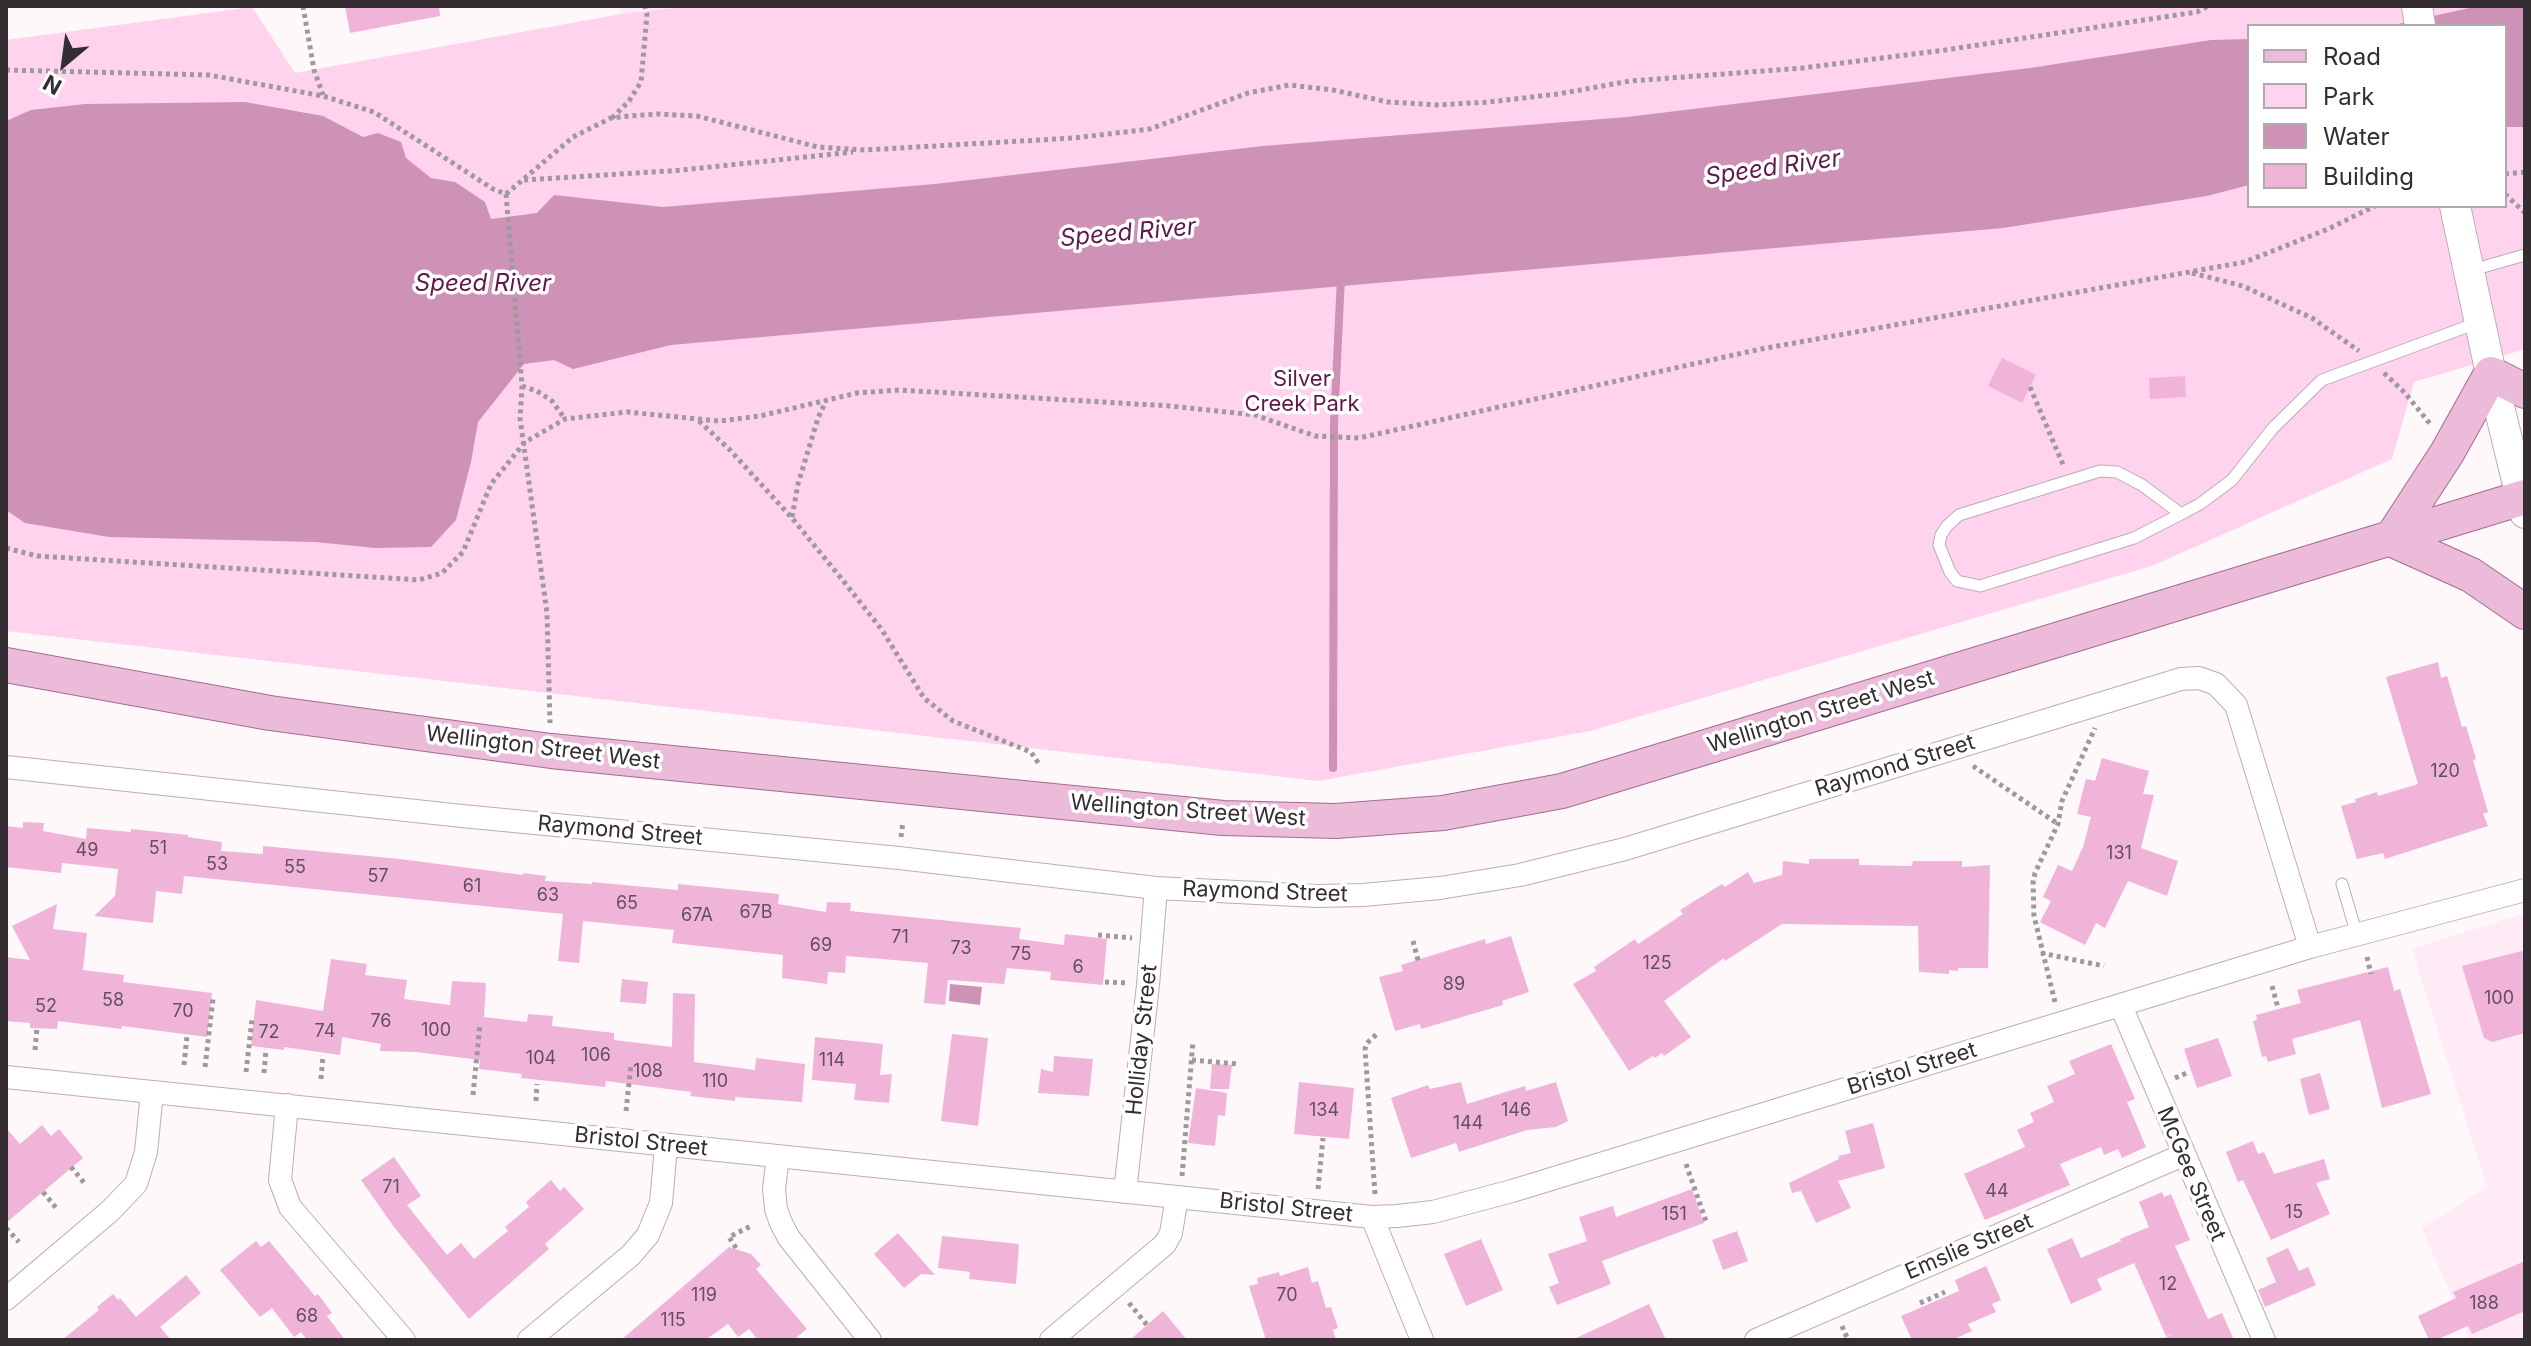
<!DOCTYPE html>
<html>
<head>
<meta charset="utf-8">
<style>
  body { margin:0 }
  #map { position:relative; width:2531px; height:1346px; overflow:hidden; background:#fef8fb; font-family:Inter,sans-serif }
  canvas { display:block }
  .frame { position:absolute; inset:0; border:8px solid #342e32; pointer-events:none }
  .legend { position:absolute; left:2247px; top:24px; width:260px; height:184px; box-sizing:border-box; background:#fff; border:2px solid #aeabad; margin:0; padding:10px 14px; list-style:none; font-size:24px; color:#342e32 }
  .legend li { display:flex; align-items:center; gap:16px; height:40px }
  .legend b { width:40px; border:2px solid #aeabad }
  .north { position:absolute; left:24px; top:24px; width:80px; height:80px; -webkit-text-stroke:6px #fff; paint-order:stroke; rotate:209deg; font-size:22px; font-weight:700; line-height:32px; text-align:center; color:#342e32 }
  .north::after { content:''; display:block; margin:auto; width:28px; height:36px; background:#342e32; clip-path:polygon(50% 0,100% 100%,50% 72%,0 100%) }
</style>
</head>
<body>
<div id="map">
<canvas width="2531" height="1346"></canvas>
<div class="frame"></div>
<ul class="legend">
<li><b style="height:10px;background:#ecbbd9"></b>Road</li>
<li><b style="height:22px;background:#ffd3ed"></b>Park</li>
<li><b style="height:22px;background:#cd92b6"></b>Water</li>
<li><b style="height:22px;background:#f1b4d9"></b>Building</li>
</ul>
<div class="north">N</div>
</div>
<script>
const context = document.querySelector('canvas').getContext('2d');
context.lineJoin = 'round';
function fillPath(path, color) {
  context.fillStyle = color;
  context.fill(path, 'evenodd');
}
function poly(rows) {
  const path = new Path2D();
  for (const r of rows) {
    path.moveTo(r[0], r[1]);
    for (let i = 2; i < r.length; i += 2) path.lineTo(r[i], r[i + 1]);
  }
  return path;
}
function trace(path, color, width, dash) {
  context.strokeStyle = color;
  context.lineWidth = width;
  context.lineCap = dash ? 'butt' : 'round';
  context.setLineDash(dash || []);
  context.stroke(path);
}
function drawText(font, color, halo, rows, align = 'center') {
  context.font = font + ' Inter,sans-serif';
  context.lineWidth = 7;
  context.setLineDash([]);
  context.textBaseline = 'middle';
  context.strokeStyle = halo;
  context.fillStyle = color;
  for (const [text, x, y, turn = 0] of rows) {
    context.save();
    context.translate(x, y);
    context.rotate((+turn || 0) * Math.PI / 180);
    context.textAlign = isNaN(turn) ? turn : align;
    if (halo) context.strokeText(text, 0, 0);
    context.fillText(text, 0, 0);
    context.restore();
  }
}
fillPath(poly([
  [619,6,692,6,621,14],
  [2525,913,2525,1340,2470,1340,2422,1228,2487,1187,2412,949]
]), '#feebf6');
fillPath(poly([
  [692,6,2525,6,2525,349,2414,382,2392,459,2152,566,1590,731,1319,781,6,631,6,40,252,7,295,73,621,14],
  [2249,26,2505,26,2505,206,2249,206]
]), '#ffd3ed');
fillPath(poly([
  [2478,6,2525,6,2525,127,2505,127,2505,26,2389,26],
  [2249,39,2249,185,2207,196,2003,228,671,345,573,369,554,360,524,364,478,422,471,462,456,520,431,547,375,548,315,542,109,537,25,523,6,510,6,121,31,110,85,104,245,102,323,116,363,137,378,133,401,142,406,158,431,178,455,182,485,202,491,219,537,213,554,195,663,207,935,184,1263,146,1627,117,2030,68,2211,40],
  [950,984,982,987,980,1005,949,1001]
]), '#cd92b6');
trace(poly([
  [1333,768,1334,424,1341,277]
]), '#cd92b6', 8);
fillPath(poly([
  [345,6,439,6,440,16,350,33],
  [2002,358,2036,375,2022,403,1988,386],
  [2185,376,2186,397,2150,399,2149,378],
  [2438,662,2441,678,2447,676,2462,727,2466,726,2476,759,2473,760,2488,812,2483,814,2488,826,2385,859,2383,853,2357,859,2341,806,2356,802,2355,799,2377,792,2378,796,2418,784,2386,677],
  [2102,758,2149,771,2143,794,2154,795,2141,848,2178,861,2167,896,2128,881,2105,928,2096,923,2085,945,2040,922,2051,901,2043,897,2058,865,2072,871,2083,847,2091,817,2077,814,2086,779,2095,781],
  [23,822,44,823,43,831,86,839,87,828,131,832,131,829,188,835,188,837,222,842,221,851,263,854,263,846,400,859,523,875,523,873,546,876,545,881,592,884,592,882,678,890,678,884,779,894,778,904,826,912,827,902,851,903,850,911,1021,928,1019,939,1064,945,1065,934,1107,939,1103,985,1050,980,1051,972,1007,968,1004,984,948,980,945,1005,924,1003,928,963,846,956,845,973,828,972,827,984,782,978,783,955,672,943,674,930,583,921,579,963,558,961,563,914,184,876,182,894,156,891,153,923,94,916,115,896,118,869,62,863,61,873,6,867,6,826,23,828],
  [1809,859,1859,859,1859,865,1912,866,1913,861,1962,861,1962,867,1990,865,1988,968,1958,968,1958,971,1949,970,1949,974,1919,972,1918,926,1782,924,1725,961,1724,958,1664,1001,1691,1037,1664,1056,1662,1053,1655,1058,1653,1056,1629,1071,1573,984,1596,971,1594,967,1635,939,1638,944,1683,914,1680,910,1722,884,1725,887,1748,872,1754,883,1782,875,1783,861,1809,864],
  [57,904,53,929,87,933,83,970,124,975,123,982,212,993,207,1037,122,1026,121,1029,58,1021,57,1029,30,1028,30,1023,6,1021,6,957,30,960,12,926],
  [1511,936,1529,992,1502,1001,1503,1005,1421,1029,1420,1024,1395,1031,1379,977,1403,971,1401,965,1433,955,1485,939,1486,944],
  [2522,951,2525,961,2525,1033,2492,1042,2484,1038,2462,966],
  [331,959,367,964,365,975,407,980,404,999,450,1005,452,981,486,983,484,1017,527,1022,528,1014,553,1016,552,1026,614,1033,614,1040,672,1047,673,993,695,994,694,1062,755,1070,756,1058,805,1064,802,1102,735,1097,735,1101,690,1096,691,1092,606,1081,605,1087,521,1078,522,1074,479,1069,480,1060,416,1052,380,1051,381,1044,342,1037,340,1055,284,1047,284,1050,251,1046,256,1000,323,1011],
  [2388,967,2394,991,2400,989,2431,1094,2382,1108,2360,1020,2292,1039,2296,1054,2268,1062,2266,1056,2262,1057,2253,1021,2257,1020,2256,1015,2301,1003,2297,990],
  [622,979,648,982,646,1004,620,1002],
  [952,1034,988,1038,978,1126,941,1121],
  [815,1037,883,1044,880,1075,892,1074,889,1103,854,1100,856,1084,812,1080],
  [2218,1038,2232,1076,2197,1088,2184,1049],
  [2111,1044,2135,1099,2127,1102,2146,1147,2122,1158,2118,1149,2104,1155,2101,1147,2060,1164,2070,1185,1985,1220,1964,1174,2025,1147,2017,1130,2034,1122,2030,1113,2054,1102,2047,1086,2075,1074,2069,1061],
  [1054,1056,1093,1059,1089,1096,1038,1093,1041,1069,1053,1072],
  [1212,1064,1232,1065,1229,1089,1210,1089],
  [2320,1073,2330,1109,2309,1115,2300,1079],
  [1299,1082,1354,1088,1349,1139,1294,1134],
  [1461,1082,1467,1104,1525,1086,1526,1091,1556,1082,1568,1121,1556,1127,1527,1130,1459,1152,1456,1143,1411,1158,1391,1098,1428,1085,1430,1089],
  [1196,1088,1227,1093,1225,1116,1218,1115,1215,1146,1188,1143],
  [1873,1123,1885,1168,1838,1181,1851,1208,1816,1223,1801,1191,1792,1193,1789,1183,1839,1159,1838,1156,1851,1153,1845,1131],
  [42,1125,51,1136,59,1129,83,1158,6,1223,6,1128,20,1144],
  [2253,1141,2258,1154,2264,1152,2274,1174,2324,1159,2330,1179,2316,1183,2330,1214,2271,1240,2243,1180,2238,1182,2226,1152],
  [394,1157,421,1196,407,1205,447,1255,461,1243,474,1259,508,1231,505,1227,529,1207,526,1202,551,1180,560,1191,564,1187,584,1209,545,1244,549,1249,469,1319,394,1227,361,1180],
  [1692,1189,1704,1223,1602,1261,1611,1284,1557,1305,1549,1287,1559,1283,1548,1254,1587,1241,1579,1217,1613,1206,1616,1217],
  [2162,1192,2164,1197,2171,1194,2190,1240,2175,1246,2208,1319,2222,1313,2234,1340,2160,1340,2172,1334,2166,1336,2134,1263,2097,1279,2102,1290,2071,1304,2047,1249,2072,1238,2081,1258,2121,1241,2120,1239,2149,1227,2139,1202],
  [1737,1231,1748,1261,1723,1270,1712,1240],
  [898,1233,935,1275,921,1274,904,1288,874,1254],
  [942,1236,1019,1244,1016,1284,969,1279,970,1272,938,1268],
  [1481,1239,1503,1290,1466,1306,1444,1254],
  [256,1241,261,1247,269,1241,315,1296,318,1294,332,1313,327,1316,345,1340,307,1340,301,1332,294,1337,272,1308,260,1317,220,1270],
  [729,1247,751,1254,761,1265,756,1269,807,1329,793,1340,758,1340,749,1329,738,1337,728,1324,705,1340,621,1340],
  [2288,1248,2299,1271,2308,1267,2316,1285,2265,1307,2258,1290,2276,1282,2266,1258],
  [2525,1261,2525,1311,2472,1334,2468,1326,2436,1340,2429,1340,2418,1316,2456,1298,2453,1292],
  [1986,1266,2001,1300,1992,1304,1996,1312,1968,1324,1972,1331,1952,1340,1912,1340,1901,1316,1959,1291,1955,1280],
  [1308,1267,1312,1283,1318,1281,1326,1308,1331,1307,1338,1328,1333,1330,1336,1340,1266,1340,1249,1286,1258,1284,1257,1278,1279,1272,1280,1276],
  [186,1275,201,1293,160,1327,171,1340,62,1340,99,1310,97,1307,113,1294,118,1300,120,1298,136,1317],
  [1649,1304,1666,1340,1572,1340],
  [1163,1311,1187,1340,1130,1340]
]), '#f1b4d9');
const service = poly([
  [2472,270,2525,255],
  [2181,514,2142,485,2117,472,2100,471,1959,515,1947,526,1941,535,1939,545,1950,572,1957,581,1980,586,2134,538,2181,514,2200,504,2232,480,2273,428,2322,380,2477,323],
  [2342,884,2357,935]
]);
const minor = poly([
  [6,767,462,816,899,858,1156,888,1318,896,1363,895,1440,888,1520,875,1625,849,2181,679,2199,678,2216,684,2236,705,2310,947],
  [2121,1006,2264,1340],
  [6,1077,1372,1217,1397,1216,1433,1212,1512,1191,2310,947,2525,890],
  [287,1105,280,1180,290,1207,404,1340],
  [778,1156,774,1189,776,1209,781,1223,789,1238,870,1340],
  [1125,1192,1148,985,1156,888],
  [1372,1217,1422,1340],
  [6,1299,110,1211,136,1184,146,1152,152,1092],
  [529,1340,631,1255,648,1235,661,1203,666,1146],
  [1051,1340,1165,1244,1171,1233,1177,1197],
  [1756,1340,2183,1155]
]);
const secondary = poly([
  [2417,6,2420,26],
  [2455,206,2491,374,2525,513]
]);
const primary = poly([
  [2391,539,2447,453,2491,374,2525,391],
  [2391,539,2471,575,2525,612],
  [6,665,270,713,551,751,1223,818,1336,821,1443,813,1562,791,2525,497]
]);
trace(service, '#bcacb5', 13);
trace(minor, '#bcacb5', 24);
trace(secondary, '#bcacb5', 32);
trace(primary, '#a36c8e', 36);
trace(poly([
  [303,6,314,70,323,95],
  [6,70,209,75,323,96,374,112,493,189,506,194],
  [612,118,629,101,641,82,647,14,645,6],
  [2505,174,2525,172],
  [524,180,682,170,853,152],
  [506,194,573,137,611,118,629,116,658,114,697,116,818,147,865,150,1074,138,1150,129,1248,93,1289,85,1333,90,1388,102,1439,105,1489,102,1558,94,1630,81,1803,68,1945,50,2197,12,2208,6],
  [506,194,522,386,520,418,547,613,550,723],
  [2505,194,2525,213],
  [2192,273,2243,286,2275,301,2312,318,2359,351],
  [2384,373,2405,393,2431,425],
  [522,386,537,391,552,401,565,419],
  [2030,387,2064,467],
  [699,421,729,449,792,518,845,583,882,630,924,698,953,721,1031,752,1039,764],
  [792,517,798,484,818,418,826,401],
  [6,548,37,556,419,580,442,573,463,552,491,484,525,442,565,419,627,412,719,421,760,416,857,393,899,390,1170,406,1255,415,1315,436,1359,438,1761,349,2245,262,2328,229,2375,206],
  [1973,766,2058,824],
  [901,837,903,821],
  [1098,935,1132,938],
  [1413,941,1419,964],
  [2041,953,2104,966],
  [2367,957,2371,974],
  [1105,982,1128,983],
  [2272,986,2278,1008],
  [2055,1002,2034,916,2033,883,2035,873,2058,824,2062,801,2095,728],
  [35,1050,37,1028],
  [1192,1060,1238,1064],
  [184,1065,187,1036],
  [205,1067,213,999],
  [246,1072,252,1020],
  [264,1073,266,1049],
  [2175,1078,2189,1072],
  [321,1079,323,1055],
  [473,1095,480,1024],
  [536,1101,537,1084],
  [626,1111,631,1064],
  [1686,1164,1707,1224],
  [71,1167,86,1185],
  [1182,1176,1193,1041],
  [1318,1189,1323,1138],
  [43,1192,57,1209],
  [1375,1194,1365,1049,1367,1043,1379,1032],
  [6,1228,19,1242],
  [736,1248,729,1237,751,1226],
  [1129,1303,1147,1325],
  [1920,1303,1945,1292],
  [1842,1326,1848,1340]
]), '#9f999c', 5, [4, 4]);
trace(service, '#fff', 11);
trace(minor, '#fff', 22);
trace(secondary, '#fff', 30);
trace(primary, '#ecbbd9', 34);
drawText('18px', '#63505c', null, [
  ["120",2445,772],
  ["51",158,849],
  ["49",87,851],
  ["131",2119,854],
  ["53",217,865],
  ["55",295,868],
  ["57",378,877],
  ["61",472,887],
  ["63",548,896],
  ["65",627,904],
  ["67B",756,913],
  ["67A",697,916],
  ["71",900,938],
  ["69",821,946],
  ["73",961,949],
  ["75",1021,955],
  ["125",1657,964],
  ["6",1078,968],
  ["89",1454,985],
  ["100",2499,999],
  ["58",113,1001],
  ["52",46,1007],
  ["70",183,1012],
  ["76",381,1022],
  ["100",436,1031],
  ["74",325,1032],
  ["72",269,1033],
  ["106",596,1056],
  ["104",541,1059],
  ["114",832,1061],
  ["108",648,1072],
  ["110",715,1082],
  ["134",1324,1111],
  ["146",1516,1111],
  ["144",1468,1124],
  ["71",391,1188],
  ["44",1997,1192],
  ["15",2294,1213],
  ["151",1674,1215],
  ["12",2168,1285],
  ["119",704,1296],
  ["70",1287,1296],
  ["188",2484,1304],
  ["68",307,1317],
  ["115",673,1321]
]);
drawText('22px', '#5e1949', '#fff', [
  ["Silver",1302,379],
  ["Creek Park",1302,404]
]);
drawText('22px', '#342e32', '#fff', [
  ["Wellington Street West",1821,712,-17],
  ["Wellington Street West",543,748,7],
  ["Raymond Street",1895,766,-17],
  ["Wellington Street West",1188,811,4],
  ["Raymond Street",620,831,5],
  ["Raymond Street",1265,892,2],
  ["Holliday Street",1142,1040,-84],
  ["Bristol Street",1912,1069,-17],
  ["Bristol Street",641,1142,6],
  ["McGee Street",2191,1174,67],
  ["Bristol Street",1286,1208,6],
  ["Emslie Street",1969,1247,-23]
]);
drawText('italic 24px', '#5f1a49', '#fff', [
  ["Speed River",1773,168,-8],
  ["Speed River",1128,233,-5],
  ["Speed River",483,284]
]);
</script>
</body>
</html>
